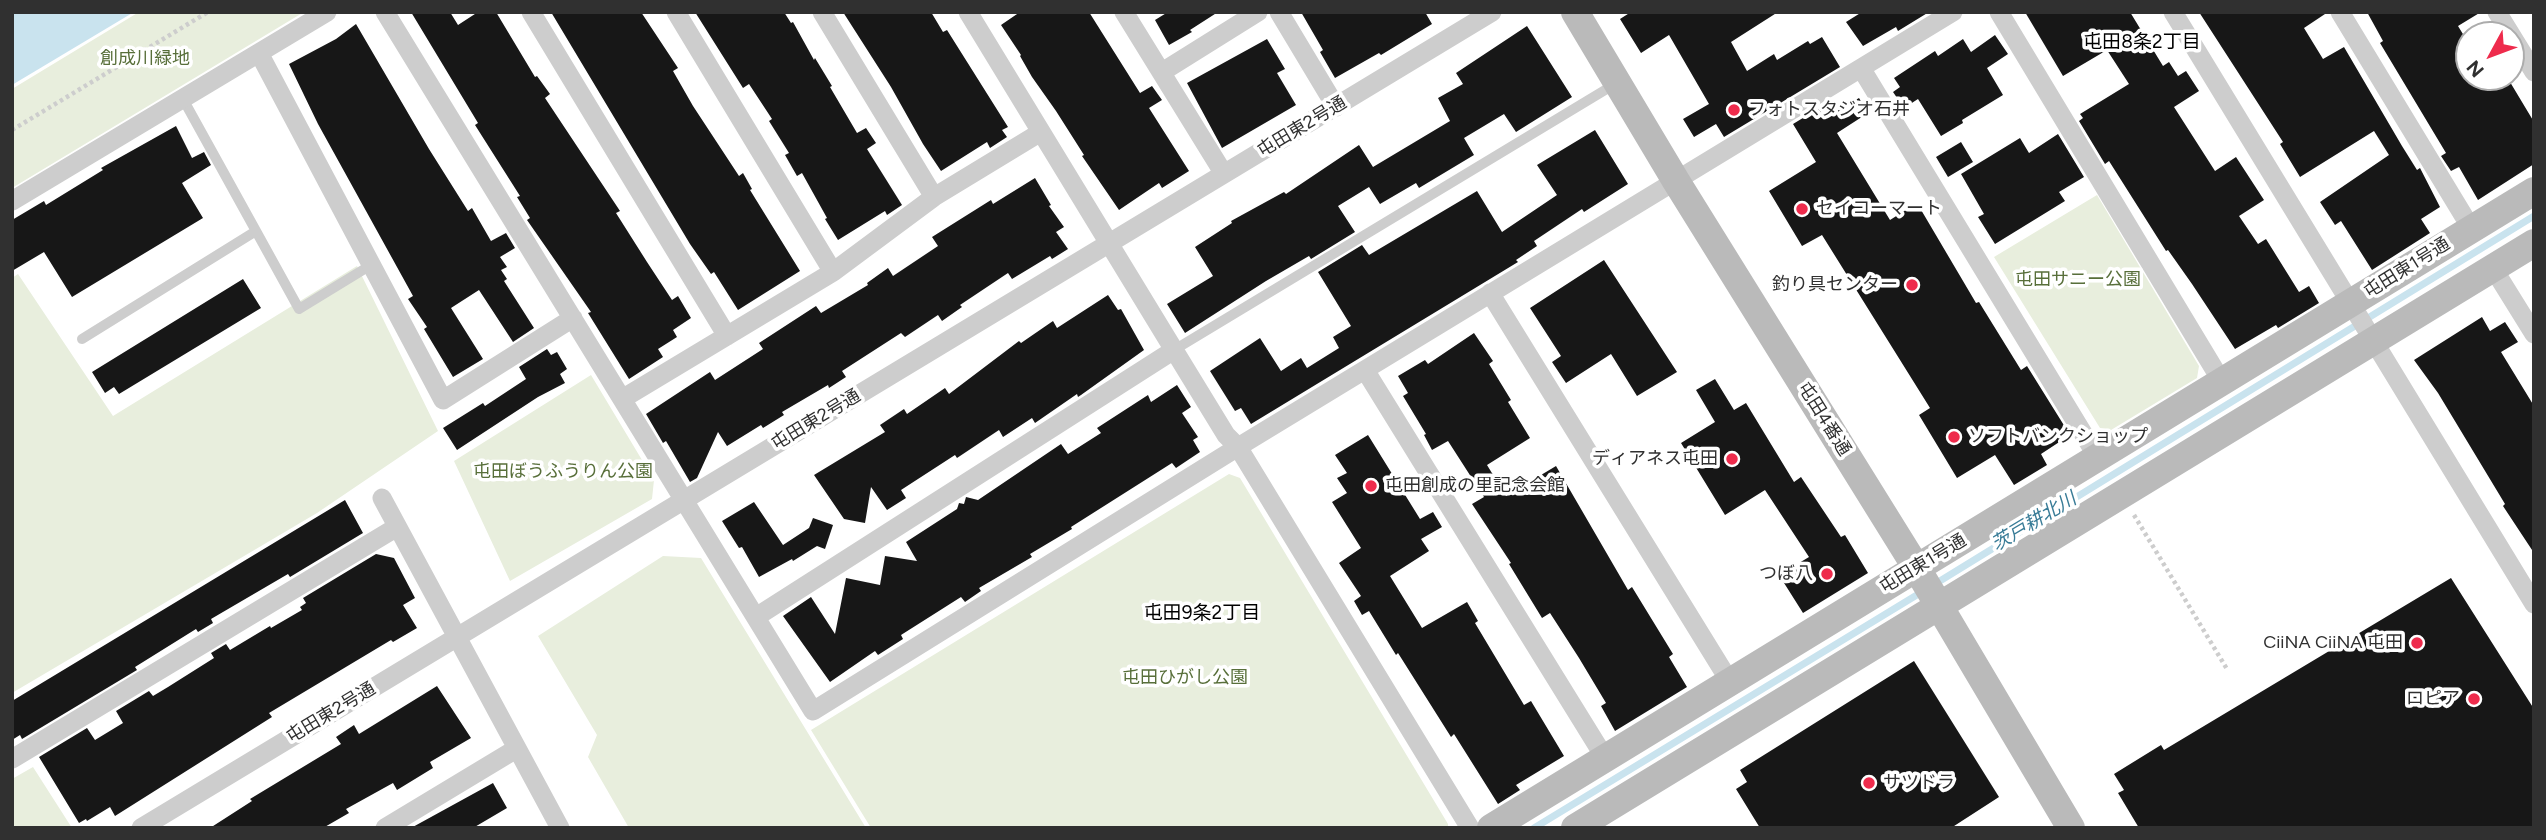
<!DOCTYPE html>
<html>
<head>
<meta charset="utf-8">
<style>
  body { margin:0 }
  #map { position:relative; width:2546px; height:840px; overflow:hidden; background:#fff; font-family:Figtree,sans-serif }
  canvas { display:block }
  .frame { position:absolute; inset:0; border:14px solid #303030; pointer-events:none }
  .north { position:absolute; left:2455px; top:21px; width:70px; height:70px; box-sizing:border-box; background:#fff; border:2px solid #acacac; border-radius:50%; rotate:229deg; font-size:19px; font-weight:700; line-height:28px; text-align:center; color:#303030 }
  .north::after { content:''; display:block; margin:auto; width:24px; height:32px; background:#ee2b4c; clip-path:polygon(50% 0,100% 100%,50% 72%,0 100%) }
</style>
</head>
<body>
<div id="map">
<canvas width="2546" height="840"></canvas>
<div class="frame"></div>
<div class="north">N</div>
</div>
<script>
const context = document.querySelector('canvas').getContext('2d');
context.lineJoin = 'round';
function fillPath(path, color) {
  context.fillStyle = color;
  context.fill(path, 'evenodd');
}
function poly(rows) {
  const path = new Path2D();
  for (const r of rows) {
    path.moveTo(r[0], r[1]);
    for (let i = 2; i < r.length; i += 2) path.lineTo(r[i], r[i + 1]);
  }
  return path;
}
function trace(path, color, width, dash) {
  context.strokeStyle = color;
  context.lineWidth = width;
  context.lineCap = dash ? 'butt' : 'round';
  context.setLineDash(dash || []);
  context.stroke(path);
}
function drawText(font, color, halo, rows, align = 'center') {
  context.font = font + ' Figtree,"Noto Sans JP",sans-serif';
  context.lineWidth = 7;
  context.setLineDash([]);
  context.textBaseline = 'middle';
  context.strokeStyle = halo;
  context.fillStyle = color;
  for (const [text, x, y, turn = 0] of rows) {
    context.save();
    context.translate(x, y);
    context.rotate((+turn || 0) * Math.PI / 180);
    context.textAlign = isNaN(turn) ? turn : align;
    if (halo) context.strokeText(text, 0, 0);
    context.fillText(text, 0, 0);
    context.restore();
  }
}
fillPath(poly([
  [139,12,304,12,12,188,12,89],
  [2097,195,2199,366,2197,378,2111,430,2100,428,1994,257],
  [357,266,438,431,317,513,12,693,12,278,18,274,113,416],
  [591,375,654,480,652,499,510,581,454,461],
  [1229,474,1240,478,1448,824,1448,828,871,828,811,730],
  [663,556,701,558,866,828,629,828,588,757,597,735,538,636],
  [33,767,72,828,12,828,12,779]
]), '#e8eedd');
fillPath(poly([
  [12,12,134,12,12,85]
]), '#c9e3ee');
trace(poly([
  [1935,584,2534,216],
  [1534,828,1925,590]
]), '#c9e3ee', 7);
fillPath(poly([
  [411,12,450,12,458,25,478,12,496,12,535,77,537,76,550,94,545,98,620,211,616,213,647,262,672,300,678,296,691,318,673,330,677,337,658,349,663,357,629,379,588,313,591,312,527,220,530,218,517,197,520,196,475,125,478,123],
  [551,12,641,12,678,68,673,71,693,106,739,176,743,173,752,189,750,190,800,271,738,310,714,272,711,274,690,244],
  [695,12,784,12,791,23,793,22,814,60,815,58,832,86,830,87,857,133,866,128,876,143,867,149,902,205,887,215,885,211,838,240,825,219,827,218,802,173,797,176,785,155,789,153,769,121,772,119,749,84,743,88],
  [843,12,931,12,943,32,947,30,1008,127,1002,130,1007,137,990,148,987,142,941,171,923,144,891,87],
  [1020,12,1089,12,1140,93,1152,86,1162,100,1149,108,1189,171,1162,188,1159,183,1119,210,1082,156,1084,155,1056,111,1032,77,1020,56,1021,55,1001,25],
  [1168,12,1218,12,1190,30,1192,32,1169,45,1155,20],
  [1301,12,1425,12,1432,24,1381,55,1379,53,1335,78,1320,52,1323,50],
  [1631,12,1778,12,1731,42,1747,71,1774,54,1777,60,1808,41,1810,44,1822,37,1840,67,1724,137,1716,124,1694,137,1683,119,1709,104,1669,35,1641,53,1620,19],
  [1862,12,1929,12,1898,31,1896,27,1863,46,1846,22],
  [2025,12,2130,12,2163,66,2169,62,2178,76,2186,71,2199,91,2174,107,2215,171,2236,157,2264,200,2239,216,2258,244,2266,239,2299,292,2309,286,2319,303,2278,328,2276,325,2235,349,2192,284,2168,250,2166,251,2109,161,2105,164,2079,121,2083,118,2080,114,2129,84,2107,50,2063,76],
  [2199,12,2328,12,2304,28,2323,59,2344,47,2402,146,2417,170,2420,168,2440,207,2421,219,2430,233,2372,270,2341,221,2335,225,2320,202,2389,155,2374,131,2300,177,2280,144,2283,142],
  [2367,12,2481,12,2458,26,2469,44,2469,77,2507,77,2534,122,2534,164,2478,200,2459,167,2451,171,2441,156,2446,153,2380,43,2383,41],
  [356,24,429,149,468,211,472,208,491,241,506,233,515,248,500,257,507,267,501,270,507,279,504,281,534,328,513,342,479,290,451,308,483,359,453,377,424,329,427,327,408,299,413,296,318,124,289,64,336,39],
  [1527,26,1572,97,1516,132,1504,114,1464,138,1474,155,1419,188,1416,183,1380,204,1369,187,1338,206,1355,232,1311,259,1309,256,1266,281,1185,333,1167,304,1213,276,1195,247,1232,223,1231,221,1284,192,1286,194,1359,145,1373,167,1450,121,1438,98,1463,84,1456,73],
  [1995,35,2008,54,1987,68,2003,95,1962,120,1963,123,1941,136,1918,99,1904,108,1893,92,1900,87,1894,78,1935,51,1938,56,1963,39,1971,52],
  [1267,39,1285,69,1277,73,1296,105,1222,148,1187,83],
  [1859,98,1868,113,1837,133,1890,220,1917,203,1976,303,1979,302,2021,370,2027,366,2070,435,2041,454,2047,465,2014,485,1995,455,1957,478,1919,415,1930,408,1822,235,1802,246,1769,191,1816,162,1793,124,1821,107,1827,117],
  [176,126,192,158,204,152,211,165,182,183,203,218,72,297,44,252,12,271,12,220,44,201,46,205,103,170,101,168],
  [1595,130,1628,184,1584,212,1582,209,1534,241,1537,246,1516,260,1518,262,1251,424,1241,408,1235,411,1210,371,1260,338,1281,371,1301,358,1307,368,1339,348,1333,337,1351,326,1318,272,1362,245,1369,255,1477,191,1502,232,1557,195,1537,165],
  [2058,134,2084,177,2059,192,2065,201,1995,244,1978,217,1984,214,1961,174,2020,138,2029,153],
  [1961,142,1973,162,1948,177,1936,157],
  [1035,178,1051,205,1049,206,1064,227,1056,232,1068,249,1052,259,1050,256,1012,279,1008,273,960,305,962,307,942,321,938,315,905,337,901,333,842,371,846,377,829,388,828,385,782,412,784,415,763,428,761,425,727,446,718,432,697,478,690,482,666,441,663,443,646,414,710,372,715,380,763,349,759,343,816,306,821,313,868,285,867,283,888,268,893,276,938,246,932,237,991,200,993,204],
  [1604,260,1677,372,1637,396,1611,354,1566,383,1552,362,1561,356,1530,308],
  [243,279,261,308,119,394,114,387,105,393,92,372],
  [1108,295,1118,310,1121,309,1144,350,1081,395,1078,397,1077,394,1035,423,1032,418,1003,437,999,430,957,458,955,455,901,490,906,498,887,510,871,487,865,523,844,519,814,475,885,432,880,425,904,409,907,414,945,388,949,394,1019,341,1021,343,1053,321,1057,328],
  [2482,317,2490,331,2505,322,2518,342,2501,352,2534,406,2534,553,2503,506,2505,504,2438,393,2414,360],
  [1474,333,1493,361,1489,364,1511,400,1508,402,1530,438,1487,465,1506,496,1556,466,1628,590,1632,587,1673,654,1669,657,1687,687,1615,731,1601,706,1606,703,1579,658,1550,613,1542,618,1509,564,1511,563,1472,504,1484,497,1448,441,1432,450,1424,435,1426,434,1403,396,1408,393,1398,376,1425,360,1428,364],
  [547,349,551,355,557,352,567,369,560,374,565,383,538,397,457,450,443,428,483,403,485,406,526,379,519,367],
  [1715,379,1734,410,1746,403,1794,482,1801,477,1841,537,1845,535,1868,573,1803,613,1779,575,1809,557,1765,490,1725,515,1681,443,1715,422,1696,390],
  [1177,385,1191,407,1182,413,1198,437,1193,440,1200,452,1176,468,1172,463,1071,527,1072,529,1030,554,1032,557,979,588,981,591,965,602,961,597,901,635,903,639,878,655,875,651,830,682,783,616,811,597,835,634,846,578,880,585,885,556,917,561,906,542,957,509,959,503,964,504,966,497,978,500,1061,444,1068,454,1101,433,1097,428,1148,395,1151,402],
  [1368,435,1420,519,1433,512,1442,527,1421,539,1429,551,1390,576,1422,628,1467,602,1478,621,1475,623,1524,705,1531,701,1564,756,1516,785,1520,790,1498,804,1454,734,1451,737,1398,653,1396,655,1369,611,1362,615,1354,601,1361,596,1339,563,1361,548,1332,502,1347,493,1337,478,1347,473,1335,455],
  [345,500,363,533,290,577,288,574,211,619,213,623,198,632,196,629,135,667,137,670,22,739,20,735,12,740,12,701],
  [754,502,783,545,809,528,813,518,833,525,825,549,817,546,793,561,792,559,759,577,742,547,739,548,722,521],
  [376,554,394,558,415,598,403,605,417,628,393,642,391,640,269,713,272,717,115,816,110,807,87,821,86,819,79,823,39,757,87,728,95,740,123,723,116,711,149,691,153,696,168,687,214,658,211,653,226,644,230,650,270,626,271,628,302,610,300,607,306,603,303,598],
  [2451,578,2534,709,2534,828,2139,828,2118,793,2124,790,2114,774,2161,745,2164,750],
  [1914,661,1999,797,1951,828,1760,828,1736,789,1747,782,1740,770],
  [437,686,471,738,430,762,433,768,397,790,393,783,346,809,349,813,323,828,210,828,252,801,250,799,341,744,336,737,354,725,359,734],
  [493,783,507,808,473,828,411,828]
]), '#171717');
trace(poly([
  [12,130,208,12],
  [2134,515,2227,669]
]), '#cdcdcd', 4.5, [3.5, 3.5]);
trace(poly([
  [256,231,299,309,371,265],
  [82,339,256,231,183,99],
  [1174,350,1615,84]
]), '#cdcdcd', 10);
trace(poly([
  [385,12,813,711,1238,447,1470,828],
  [531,12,727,336],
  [676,12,833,272],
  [822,12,934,197],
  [968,12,1174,350,1226,435,1238,447,1953,12],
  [1124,12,1224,174],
  [1279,12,1336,107],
  [1999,12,2222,382],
  [2173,12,2534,604],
  [2340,12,2471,228],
  [2497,12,2534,72],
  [259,53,443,400,573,318],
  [1861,68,2098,458],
  [1162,72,1258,12],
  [12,201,327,12],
  [2493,268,2534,334],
  [1490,293,1730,682],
  [1365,370,1605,758],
  [622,399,833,272,934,197,1041,132],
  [382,498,560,828],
  [756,617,1174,350],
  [12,759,397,527],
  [141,828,1492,12],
  [385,828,516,749]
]), '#cdcdcd', 19);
trace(poly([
  [1575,12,1676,181,1916,567,2071,828],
  [1491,828,2534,191],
  [1575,828,2534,243]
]), '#bababa', 28);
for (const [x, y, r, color] of [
  [1734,110,7,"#ee2b4c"],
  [1802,209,7,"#ee2b4c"],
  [1912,285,7,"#ee2b4c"],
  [1954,437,7,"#ee2b4c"],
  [1732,459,7,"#ee2b4c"],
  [1371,486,7,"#ee2b4c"],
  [1827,574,7,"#ee2b4c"],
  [2417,643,7,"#ee2b4c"],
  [2474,699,7,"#ee2b4c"],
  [1869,783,7,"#ee2b4c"]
]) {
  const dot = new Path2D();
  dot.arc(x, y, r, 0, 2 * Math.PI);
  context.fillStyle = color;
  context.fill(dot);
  trace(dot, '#fff', 2.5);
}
drawText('18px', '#586f3a', '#fff', [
  ["創成川緑地",145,59],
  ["屯田サニー公園",2078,280],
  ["屯田ぼうふうりん公園",563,472],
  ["屯田ひがし公園",1185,678]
]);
drawText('18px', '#303030', '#fff', [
  ["フォトスタジオ石井",1748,110],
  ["セイコーマート",1816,209],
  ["釣り具センター",1898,285,"right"],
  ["ソフトバンクショップ",1968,437],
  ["ディアネス屯田",1718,459,"right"],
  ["屯田創成の里記念会館",1385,486],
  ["つぼ八",1813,574,"right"],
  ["CiiNA CiiNA 屯田",2403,643,"right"],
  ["ロピア",2460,699,"right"],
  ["サツドラ",1883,783]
], 'left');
drawText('18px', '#303030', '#fff', [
  ["屯田東2号通",1302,127,-31],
  ["屯田東1号通",2407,268,-32],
  ["屯田4番通",1824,419,58],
  ["屯田東2号通",816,420,-31],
  ["屯田東1号通",1923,564,-31],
  ["屯田東2号通",331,713,-31]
]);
drawText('19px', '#000', '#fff', [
  ["屯田8条2丁目",2142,42],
  ["屯田9条2丁目",1202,613]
]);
drawText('italic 19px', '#397c97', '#fff', [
  ["茨戸耕北川",2034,522,-31]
]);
</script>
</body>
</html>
